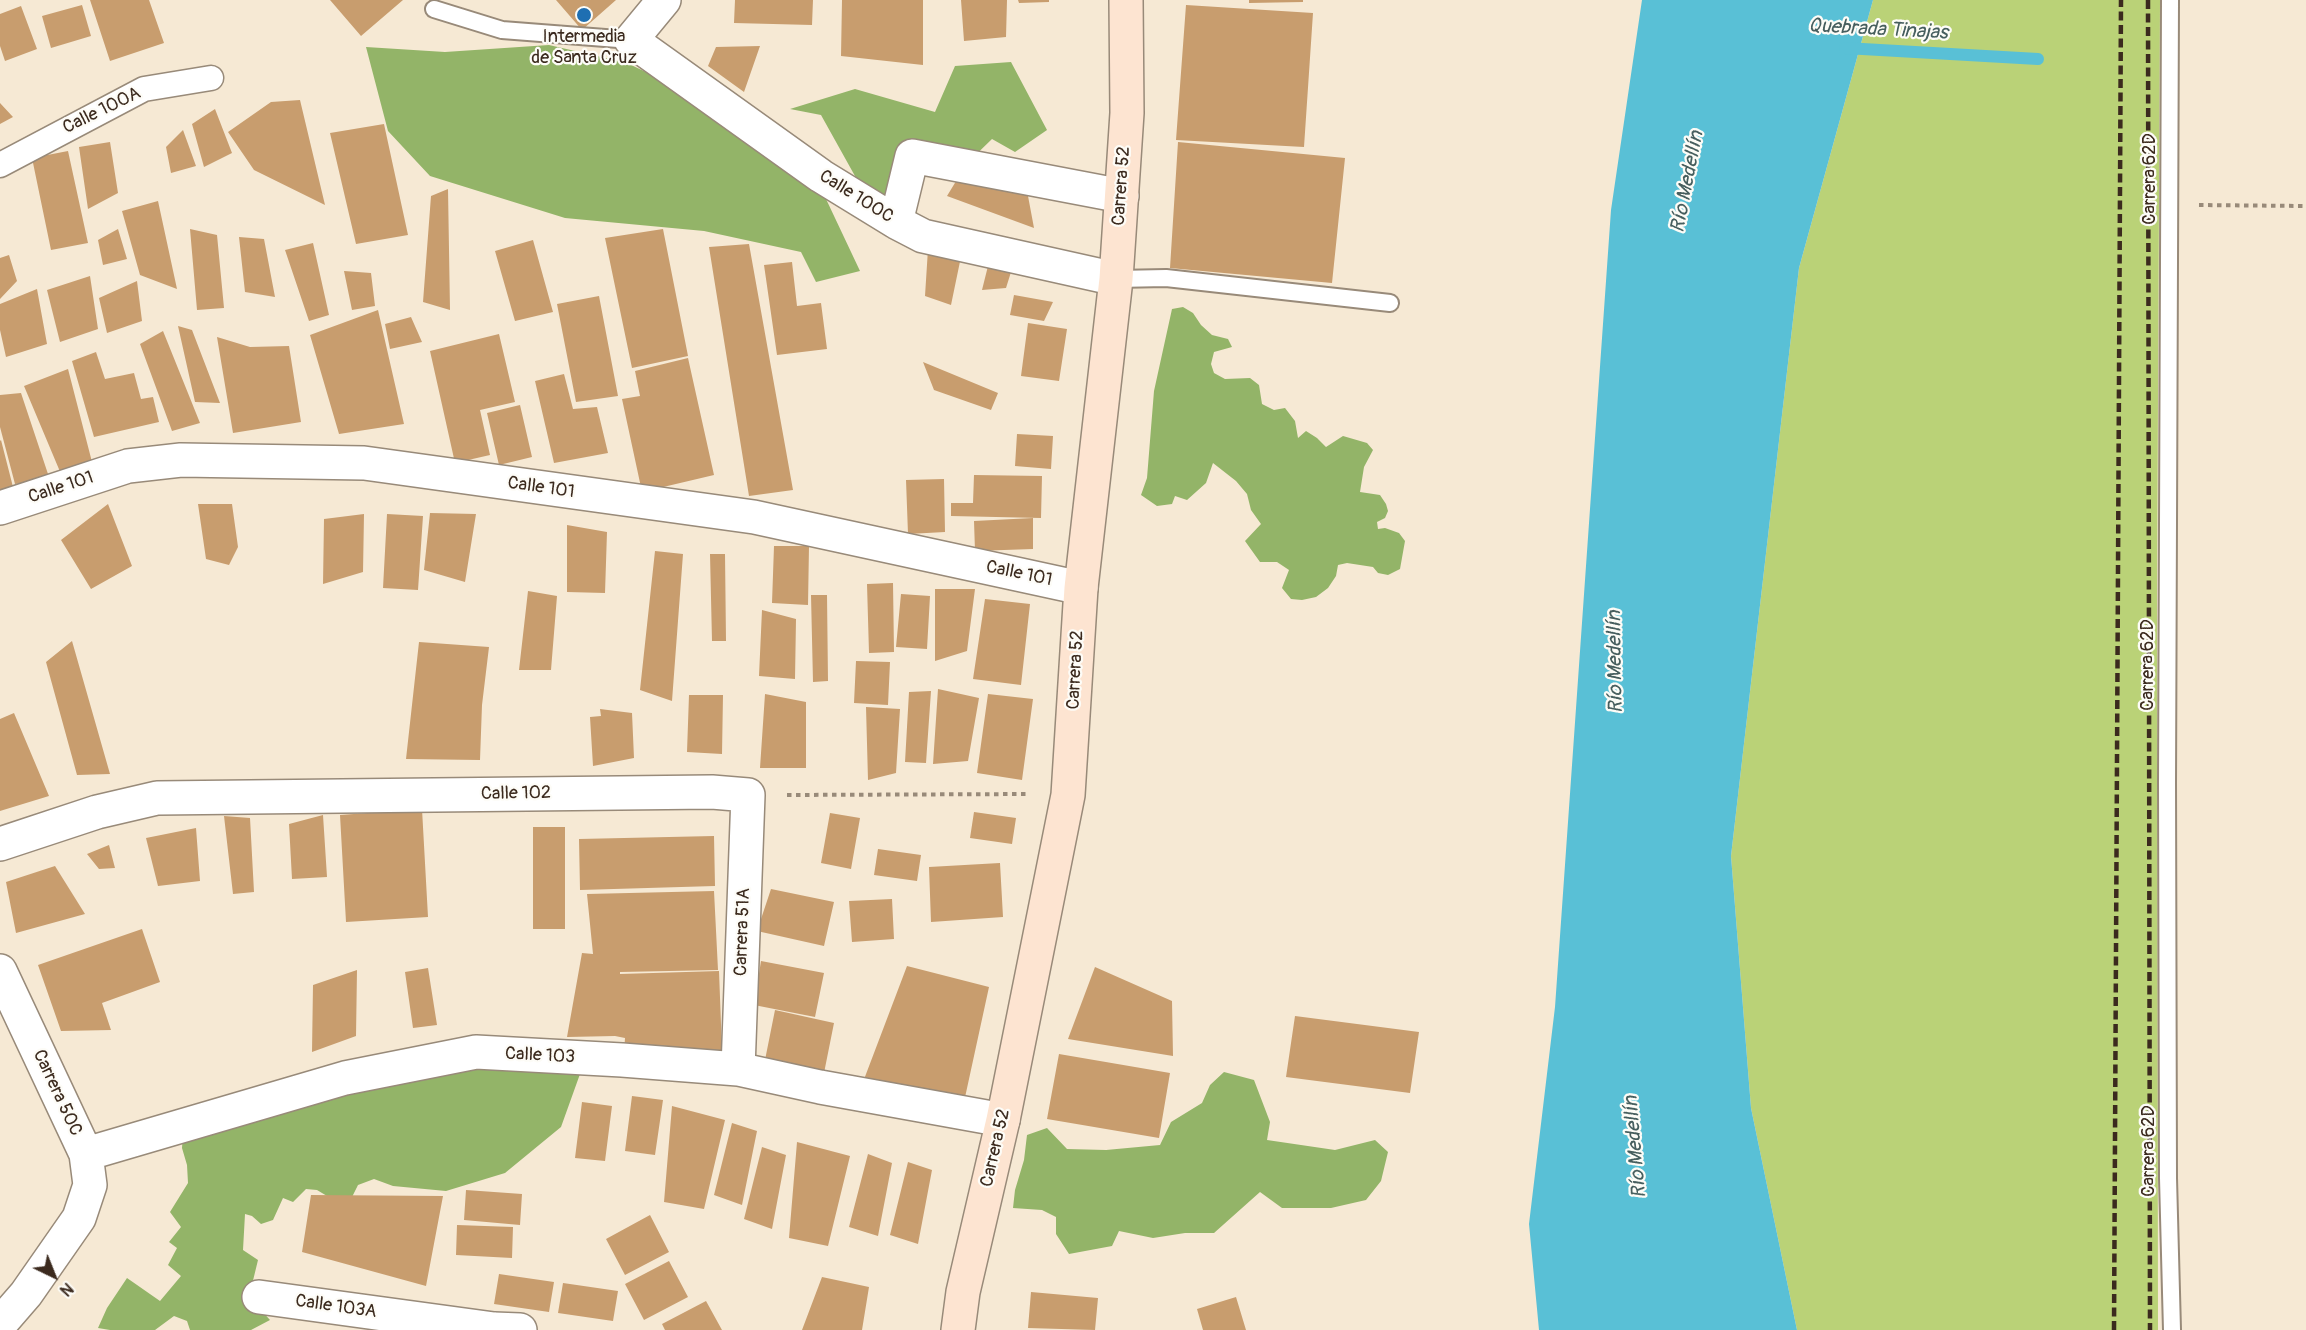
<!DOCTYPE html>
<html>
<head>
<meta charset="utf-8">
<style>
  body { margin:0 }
  #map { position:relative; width:2306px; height:1330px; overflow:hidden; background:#f6e9d4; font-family:Pangolin,sans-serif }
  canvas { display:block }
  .north { position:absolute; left:24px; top:1246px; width:60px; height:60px; -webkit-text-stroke:4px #fdfcf7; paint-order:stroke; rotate:137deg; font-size:16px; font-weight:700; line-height:24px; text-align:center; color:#3b2a1e }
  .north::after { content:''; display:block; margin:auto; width:21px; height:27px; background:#3b2a1e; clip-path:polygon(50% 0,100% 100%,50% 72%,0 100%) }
</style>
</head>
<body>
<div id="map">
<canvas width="2306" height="1330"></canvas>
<div class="north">N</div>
</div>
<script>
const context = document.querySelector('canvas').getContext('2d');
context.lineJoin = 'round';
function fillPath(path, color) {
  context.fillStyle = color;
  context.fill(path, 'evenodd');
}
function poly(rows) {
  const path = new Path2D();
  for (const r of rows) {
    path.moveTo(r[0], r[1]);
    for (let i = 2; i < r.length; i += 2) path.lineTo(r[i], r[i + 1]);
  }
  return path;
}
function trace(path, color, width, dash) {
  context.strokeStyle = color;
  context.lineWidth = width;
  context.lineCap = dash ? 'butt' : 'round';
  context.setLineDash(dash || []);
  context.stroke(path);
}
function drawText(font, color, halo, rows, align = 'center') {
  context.font = font + ' Pangolin,sans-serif';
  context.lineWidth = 4.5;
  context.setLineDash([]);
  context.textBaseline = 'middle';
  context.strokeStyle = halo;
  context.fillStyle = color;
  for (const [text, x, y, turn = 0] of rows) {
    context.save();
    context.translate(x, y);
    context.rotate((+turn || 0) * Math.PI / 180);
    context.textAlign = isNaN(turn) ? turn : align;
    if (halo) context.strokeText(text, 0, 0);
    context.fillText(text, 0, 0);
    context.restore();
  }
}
fillPath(poly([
  [1873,0,2160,0,2157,596,2158,1330,1797,1330,1751,1108,1731,856,1799,268]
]), '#bad277');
fillPath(poly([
  [549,45,627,63,801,146,860,271,816,282,801,252,704,231,565,218,430,176,388,131,366,47,445,52],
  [1011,62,1047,130,1015,152,992,139,958,172,925,175,905,164,923,236,865,194,821,115,790,109,855,89,935,112,955,66],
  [1183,307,1193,313,1201,325,1212,335,1228,339,1232,347,1214,352,1211,364,1214,373,1225,379,1250,378,1259,385,1262,404,1274,410,1285,408,1295,421,1298,438,1306,431,1317,438,1326,447,1343,436,1367,443,1373,450,1364,467,1360,492,1380,495,1386,504,1388,511,1385,518,1377,522,1378,529,1385,528,1399,533,1405,541,1400,569,1388,575,1378,573,1373,567,1347,563,1338,565,1336,576,1328,588,1316,597,1302,600,1291,599,1282,588,1289,570,1277,562,1260,562,1245,541,1261,524,1251,510,1247,494,1236,481,1213,463,1206,483,1187,500,1175,496,1172,504,1157,506,1141,495,1147,478,1154,391,1172,309],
  [581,1062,580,1074,561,1127,505,1173,446,1191,393,1186,374,1179,358,1185,351,1199,332,1199,317,1190,306,1189,293,1202,283,1198,273,1220,261,1224,252,1216,245,1214,243,1250,258,1260,249,1297,270,1320,251,1330,190,1330,187,1321,174,1316,155,1330,110,1330,98,1328,107,1308,127,1278,160,1301,181,1276,168,1265,177,1248,169,1242,181,1227,170,1212,188,1183,187,1165,182,1148,183,1134,350,1070],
  [1224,1072,1254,1080,1270,1122,1267,1140,1335,1150,1375,1140,1388,1152,1381,1181,1366,1200,1331,1208,1282,1208,1260,1192,1214,1233,1185,1233,1153,1238,1119,1231,1112,1246,1069,1254,1056,1234,1056,1217,1042,1210,1013,1208,1015,1190,1024,1160,1027,1135,1047,1128,1067,1149,1106,1150,1160,1145,1171,1122,1202,1103,1210,1085]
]), '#93b468');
fillPath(poly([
  [1642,0,1873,0,1799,268,1731,856,1751,1108,1797,1330,1539,1330,1529,1224,1555,1007,1611,210]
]), '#59c0d6');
trace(poly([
  [1845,48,2038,59]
]), '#59c0d6', 12);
fillPath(poly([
  [90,0,149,0,164,43,110,61],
  [330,0,403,0,361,36],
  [556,0,616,0,582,30],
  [735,0,813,0,812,25,734,23],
  [842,0,923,0,923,65,841,56],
  [961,0,1007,0,1006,37,964,41],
  [1018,0,1049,0,1049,2,1019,3],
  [1249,0,1303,0,1303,2,1249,3],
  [82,5,91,36,51,48,42,16],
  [1186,5,1313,13,1304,147,1176,140],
  [21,6,37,49,5,61,0,46,0,14],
  [760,46,744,92,708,66,716,47],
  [300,100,325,205,254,170,228,132,271,102],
  [0,103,13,117,0,124],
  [215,109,232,153,204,167,192,124],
  [384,124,408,235,356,244,330,133],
  [183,130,196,166,171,173,166,147],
  [110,142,118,193,88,209,79,147],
  [1178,142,1345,158,1332,283,1170,268],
  [68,151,88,243,51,250,32,158],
  [961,173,1028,196,1034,228,947,196],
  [448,189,450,310,423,302,431,196],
  [158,201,177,289,140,275,122,211],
  [118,229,127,259,103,265,98,240],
  [190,229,217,235,224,308,197,310],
  [663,229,688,356,632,368,605,238],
  [239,237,264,239,275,297,245,292],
  [533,240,553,312,515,321,495,251],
  [313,243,329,315,309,321,285,250],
  [749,244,793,490,749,496,709,247],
  [963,247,951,305,925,296,928,249],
  [9,255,17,281,0,299,0,258],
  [792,262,797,306,821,303,827,349,777,355,764,265],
  [988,266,1011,272,1006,288,982,290],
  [344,271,371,273,375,306,352,310],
  [90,276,98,329,60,342,47,290],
  [137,281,142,321,107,333,99,298],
  [37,289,47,344,6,357,0,330,0,304],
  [1014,295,1053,302,1044,321,1010,315],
  [599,296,618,396,576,402,557,304],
  [378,310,404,424,339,434,310,335],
  [411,317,422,342,390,349,385,324],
  [1028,323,1067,329,1059,381,1021,376],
  [178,326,192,330,220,403,195,402],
  [163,331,200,423,172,431,140,344],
  [499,334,515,402,480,410,490,455,455,463,430,351],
  [217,337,250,347,289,346,301,422,233,433],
  [96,352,105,379,134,373,141,399,153,397,159,422,94,437,72,361],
  [688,358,714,475,642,492,622,399,640,396,635,371],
  [923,362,998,393,991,410,934,390],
  [68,369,92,462,61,474,24,386],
  [564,374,573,409,597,407,608,453,554,463,535,381],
  [21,393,50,480,15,484,0,427,0,395],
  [520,405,532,457,499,465,487,413],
  [1017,434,1053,436,1051,469,1015,466],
  [1,440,13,487,0,490,0,441],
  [974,475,1042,476,1041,518,951,516,951,503,973,503],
  [944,479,945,532,908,534,906,480],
  [108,504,132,566,91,589,61,540],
  [198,504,232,504,238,547,229,565,206,559],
  [430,513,476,514,465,582,424,570],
  [364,514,363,572,323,584,324,519],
  [387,514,423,516,418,590,383,588],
  [1033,518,1033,549,975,551,974,521],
  [567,525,607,532,605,593,567,592],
  [774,546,809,546,808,605,772,603],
  [655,551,683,554,672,701,640,690],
  [710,554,725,554,726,641,712,641],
  [893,583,894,652,869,653,867,584],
  [935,589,975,589,967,651,935,661],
  [528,591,557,596,551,670,519,670],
  [901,594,930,596,927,649,896,647],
  [811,595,827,595,828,681,813,682],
  [985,599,1030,604,1021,685,973,679],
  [762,610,796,619,795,679,759,676],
  [72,641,110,774,77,775,46,662],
  [419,642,489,647,482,705,480,760,406,759],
  [856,661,890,662,888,705,854,703],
  [938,689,979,698,968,761,933,764],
  [931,691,926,763,905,762,909,692],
  [765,694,806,702,806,768,760,768],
  [988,694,1033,699,1022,780,977,773],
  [689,695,723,695,722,754,687,752],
  [866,707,900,709,896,773,868,780],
  [600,709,632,713,634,758,593,766,590,717,601,716],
  [14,713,49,796,0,811,0,719],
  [422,809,428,917,346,922,340,815],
  [974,812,1016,818,1012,844,970,838],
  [830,813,860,818,851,869,821,863],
  [323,815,327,877,292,879,289,824],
  [224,816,250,818,254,892,233,894],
  [533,827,565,827,565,929,533,929],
  [196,828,200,881,158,886,146,838],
  [714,836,715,886,580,890,579,839],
  [109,845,115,868,99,869,87,854],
  [878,849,921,855,917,881,874,875],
  [1000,863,1003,917,931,922,929,867],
  [55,866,85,914,16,933,6,882],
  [771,889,834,902,824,946,757,931],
  [714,891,718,970,620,972,620,974,719,971,722,1051,624,1053,625,1038,615,1036,567,1037,582,953,593,954,587,894],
  [892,899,894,939,852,942,849,901],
  [142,929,160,982,102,1003,111,1030,61,1031,38,965],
  [761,961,824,973,815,1017,754,1005],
  [907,966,989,987,964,1102,863,1082],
  [1095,967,1172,1001,1173,1056,1068,1039],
  [428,968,437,1025,413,1028,405,972],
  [357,970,356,1036,312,1052,313,985],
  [775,1010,834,1023,823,1078,764,1065],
  [1295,1016,1419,1032,1410,1093,1286,1077],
  [1059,1054,1170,1073,1159,1138,1047,1119],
  [632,1096,663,1100,655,1155,625,1151],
  [582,1102,612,1106,605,1161,575,1158],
  [672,1106,725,1120,704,1209,664,1202],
  [732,1123,757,1131,742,1205,714,1195],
  [797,1142,850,1156,828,1246,789,1238],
  [762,1147,786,1155,772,1229,744,1219],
  [868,1154,892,1163,878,1236,849,1227],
  [908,1162,932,1170,918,1244,890,1235],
  [466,1190,522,1194,520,1225,464,1220],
  [311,1195,443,1196,426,1286,302,1252],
  [650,1215,669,1252,625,1275,606,1239],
  [457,1225,513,1227,512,1258,456,1255],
  [669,1261,688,1297,644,1320,625,1284],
  [499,1274,554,1282,549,1312,494,1304],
  [822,1277,869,1287,862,1330,802,1330],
  [563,1283,618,1291,613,1321,558,1313],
  [1031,1292,1098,1298,1095,1330,1028,1328],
  [1236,1297,1246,1330,1203,1330,1197,1309],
  [706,1301,722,1330,665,1330,662,1324]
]), '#c89d6e');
const service = poly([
  [2170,0,2167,781,2168,1178,2172,1330],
  [434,9,502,30,631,40],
  [1116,279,1166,278,1390,303]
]);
const pedestrian = poly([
  [0,165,144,89,211,78]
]);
const minor = poly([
  [664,0,631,40,821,176,896,222,923,236,1116,279],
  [896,222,912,156,1122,196],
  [0,508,128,466,181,460,364,463,754,517,1081,588],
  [0,844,97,812,157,798,712,792,748,795,738,1069],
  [0,971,86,1154,90,1185,79,1218,26,1294,0,1324],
  [86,1154,345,1078,476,1052,622,1060,738,1069,820,1087,1003,1120],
  [259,1297,494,1329,520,1330]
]);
const secondary = poly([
  [958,1330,963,1292,1003,1120,1068,795,1081,588,1116,279,1127,113,1126,0]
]);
trace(service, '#988a79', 20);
trace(pedestrian, '#988a79', 27);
trace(minor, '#988a79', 36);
trace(secondary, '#988a79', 36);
trace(poly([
  [2199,205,2306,206],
  [787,795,1029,794]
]), '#988a79', 4, [4.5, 4.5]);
trace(service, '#fff', 16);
trace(pedestrian, '#fff', 24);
trace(minor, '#fff', 33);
trace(secondary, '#fde4d1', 33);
trace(poly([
  [2148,0,2150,1330],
  [2114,1330,2121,0]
]), '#3b2a1e', 4.5, [9, 4.5]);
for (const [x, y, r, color] of [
  [584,15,8,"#1f6fb2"]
]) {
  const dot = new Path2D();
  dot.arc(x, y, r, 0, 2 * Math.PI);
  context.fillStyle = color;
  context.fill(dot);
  trace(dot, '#fdfcf7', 2);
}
drawText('18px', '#3b2a1e', '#fdfcf7', [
  ["Intermedia",584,37],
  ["de Santa Cruz",584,58]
]);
drawText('18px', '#3b2a1e', '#fdfcf7', [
  ["Calle 100A",102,111,-26],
  ["Carrera 62D",2150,179,-90],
  ["Carrera 52",1122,186,-86],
  ["Calle 100C",856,197,32],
  ["Calle 101",61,488,-18],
  ["Calle 101",541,488,8],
  ["Calle 101",1019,574,12],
  ["Carrera 62D",2148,665,-90],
  ["Carrera 52",1076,670,-87],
  ["Calle 102",516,794,-1],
  ["Carrera 51A",743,932,-88],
  ["Calle 103",540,1056,3],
  ["Carrera 50C",57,1093,65],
  ["Carrera 52",996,1148,-77],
  ["Carrera 62D",2149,1151,-90],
  ["Calle 103A",336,1307,8]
]);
drawText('italic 20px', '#465e5e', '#fdfcf7', [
  ["Quebrada Tinajas",1878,30,3],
  ["Río Medellín",1688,182,-79],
  ["Río Medellín",1616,662,-91],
  ["Río Medellín",1636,1147,-95]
]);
</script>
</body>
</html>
